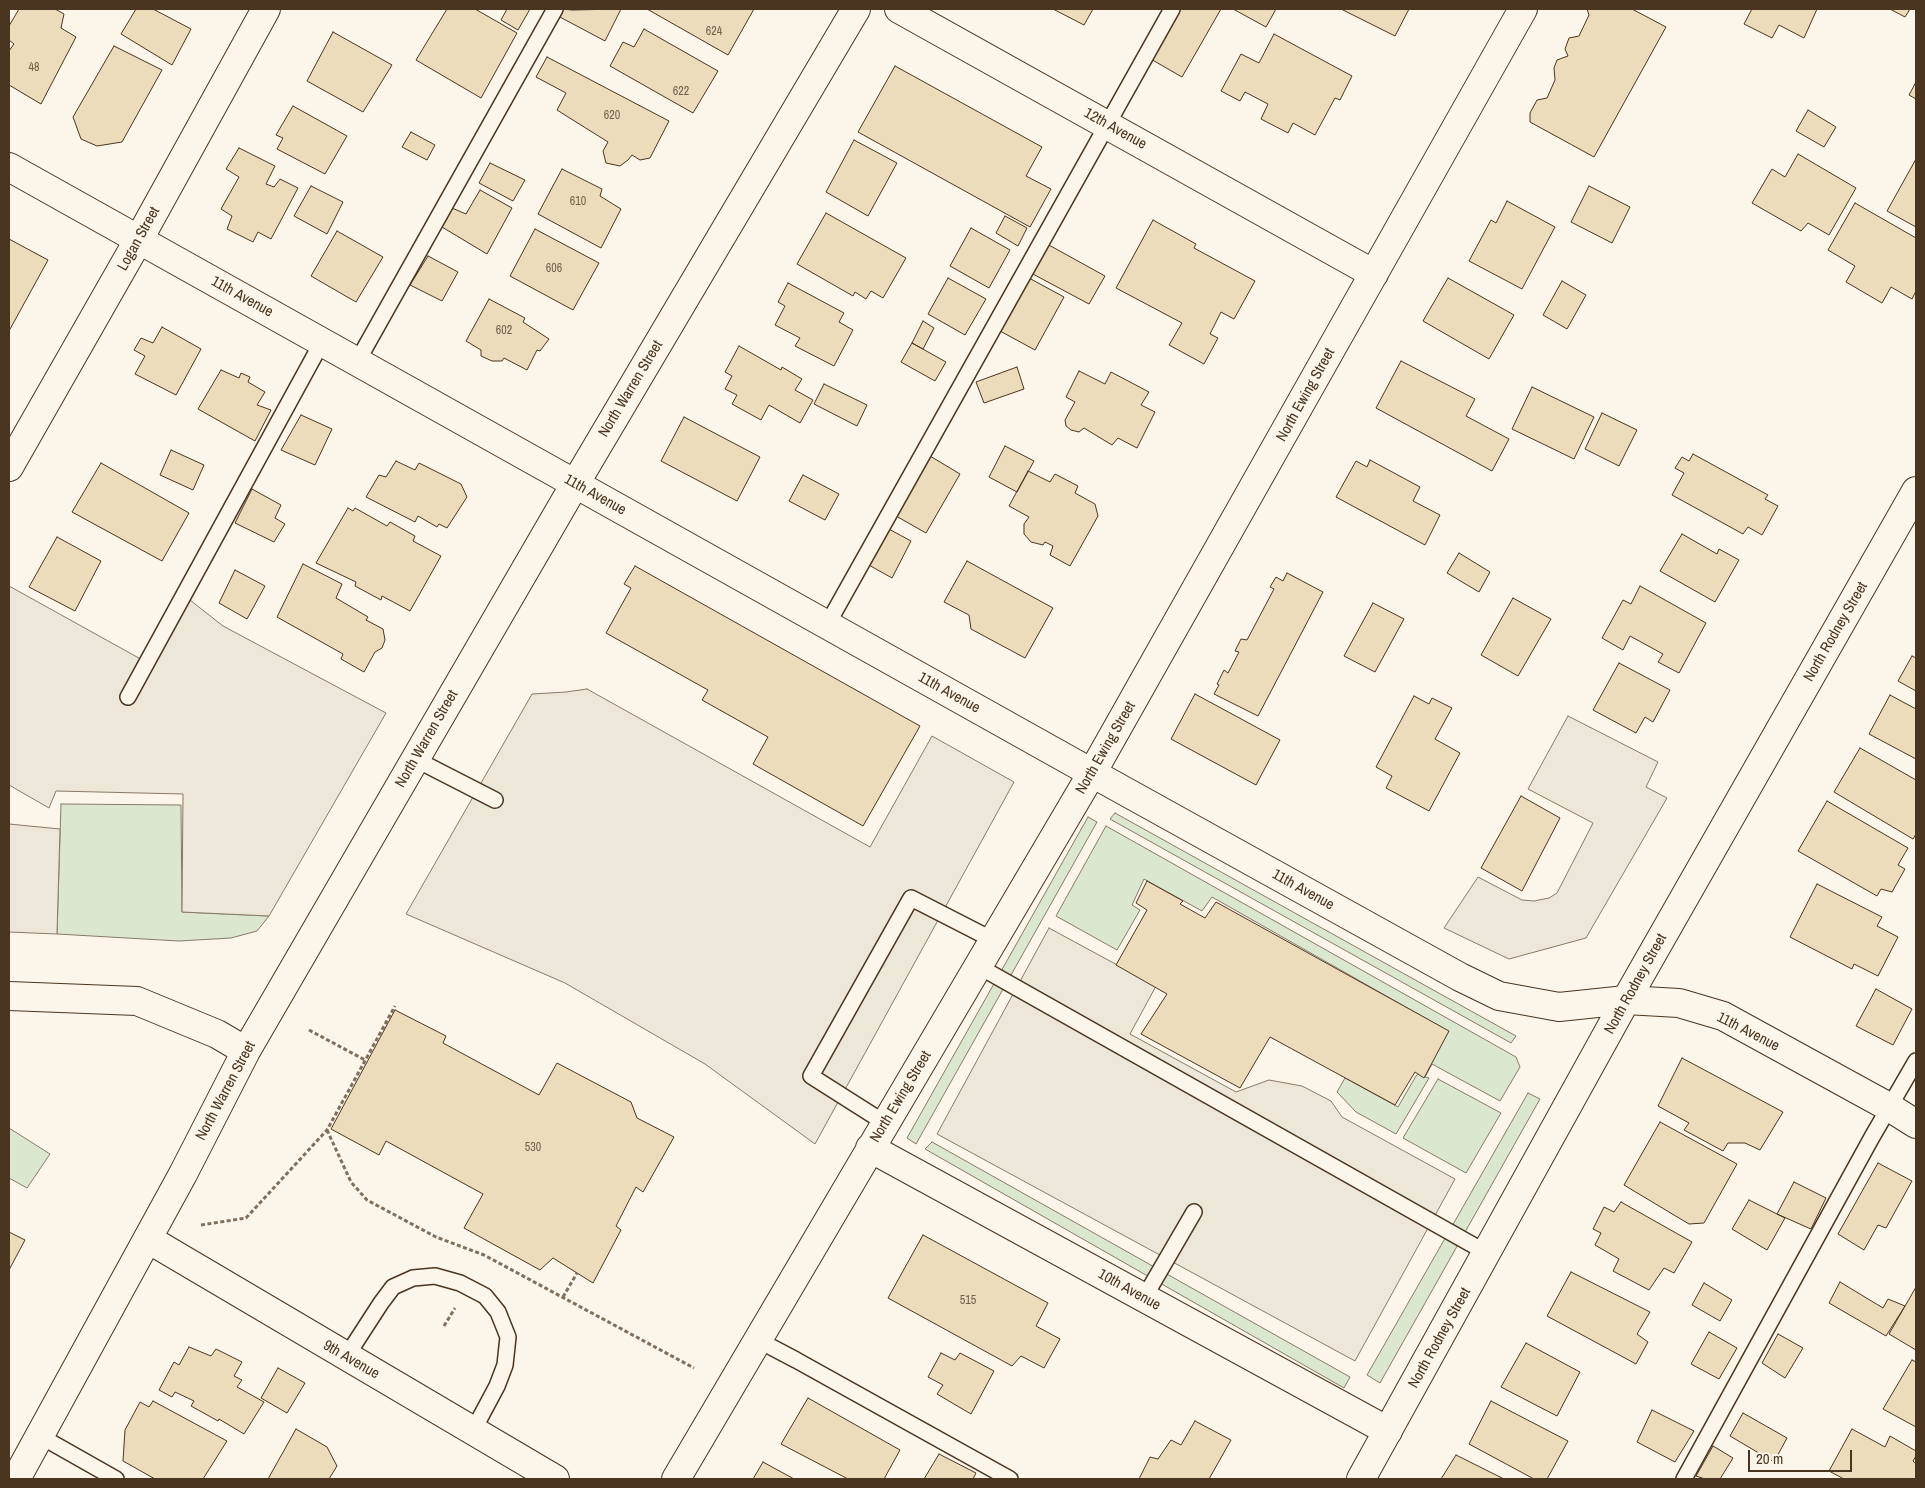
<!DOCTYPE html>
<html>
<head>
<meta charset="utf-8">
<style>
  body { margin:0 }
  #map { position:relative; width:1925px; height:1488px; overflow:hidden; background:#fbf6e9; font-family:"Archivo Narrow",sans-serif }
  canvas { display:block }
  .frame { position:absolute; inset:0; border:10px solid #4a3520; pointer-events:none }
  .scale { position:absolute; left:1748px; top:1450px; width:104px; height:22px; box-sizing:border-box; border:2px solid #4a3520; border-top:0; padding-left:6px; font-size:15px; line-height:18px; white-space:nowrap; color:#4a3520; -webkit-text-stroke:4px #fbf6e9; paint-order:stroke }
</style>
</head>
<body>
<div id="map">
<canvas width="1925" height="1488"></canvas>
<div class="frame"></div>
<div class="scale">20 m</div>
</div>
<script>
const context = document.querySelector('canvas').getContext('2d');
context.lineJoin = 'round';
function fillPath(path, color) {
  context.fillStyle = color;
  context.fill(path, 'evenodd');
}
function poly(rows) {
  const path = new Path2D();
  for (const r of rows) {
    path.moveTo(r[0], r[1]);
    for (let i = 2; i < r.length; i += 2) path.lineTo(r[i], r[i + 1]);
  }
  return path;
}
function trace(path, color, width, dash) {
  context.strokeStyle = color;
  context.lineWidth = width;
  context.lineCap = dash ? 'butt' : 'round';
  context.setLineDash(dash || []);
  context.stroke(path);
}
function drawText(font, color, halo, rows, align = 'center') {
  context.font = font + ' "Archivo Narrow",sans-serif';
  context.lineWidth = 4;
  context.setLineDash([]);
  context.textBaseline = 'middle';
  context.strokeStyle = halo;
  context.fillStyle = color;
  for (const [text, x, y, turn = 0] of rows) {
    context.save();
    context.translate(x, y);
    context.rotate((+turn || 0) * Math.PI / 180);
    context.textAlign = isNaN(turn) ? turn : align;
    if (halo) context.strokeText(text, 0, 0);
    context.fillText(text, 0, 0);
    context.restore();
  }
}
const green = poly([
  [61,804,181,805,182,912,269,916,257,931,231,938,179,941,57,934,61,804],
  [1115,813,1516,1036,1511,1043,1110,819,1115,813],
  [1088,817,1097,822,916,1144,907,1138,1088,817],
  [1106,826,1516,1057,1520,1067,1500,1101,1432,1064,1425,1077,1429,1078,1396,1134,1356,1112,1337,1092,1345,1078,1398,1107,1416,1076,1433,1060,1448,1031,1212,897,1202,911,1144,879,1132,905,1140,910,1117,950,1056,916,1106,826],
  [1438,1079,1501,1113,1466,1173,1403,1138,1438,1079],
  [1528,1093,1540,1099,1380,1383,1367,1375,1528,1093],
  [9,1128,50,1154,27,1188,9,1178,9,1128],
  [932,1142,1350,1377,1344,1388,925,1149,932,1142]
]);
fillPath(green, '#dce7d0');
trace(green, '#887966', 1);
const parking = poly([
  [9,586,146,662,181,593,223,626,386,713,269,916,182,912,183,794,56,791,49,808,9,785,9,586],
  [587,689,870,847,932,736,1014,782,815,1144,705,1064,565,983,406,914,532,694,566,692,587,689],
  [1568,716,1658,762,1646,787,1667,798,1586,938,1509,959,1444,928,1478,877,1522,900,1534,901,1549,898,1557,893,1593,823,1528,789,1568,716],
  [9,824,60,829,57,934,9,932,9,824],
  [1049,928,1156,986,1130,1034,1236,1092,1269,1080,1302,1086,1331,1101,1342,1117,1455,1179,1355,1361,937,1134,1049,928]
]);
fillPath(parking, '#ede7d9');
trace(parking, '#887966', 1);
const building = poly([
  [19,9,55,9,64,14,61,28,76,37,41,104,9,85,9,51,14,44,9,40,9,26,19,9],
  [136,9,153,9,191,29,172,65,121,34,136,9],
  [447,9,475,9,517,33,481,98,416,60,447,9],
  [507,9,530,9,518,30,501,20,507,9],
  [562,9,572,10,621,9,605,41,558,16,562,9],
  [647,9,754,9,728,55,647,9],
  [1053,9,1093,9,1084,25,1053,9],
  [1178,9,1221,9,1182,77,1149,58,1178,9],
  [1233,9,1276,9,1266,27,1233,9],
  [1341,9,1409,9,1395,36,1341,9],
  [1587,9,1632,9,1666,27,1594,157,1530,122,1530,113,1537,100,1547,98,1555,80,1554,68,1557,60,1568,56,1565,49,1569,38,1579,36,1589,15,1587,9],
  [1752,9,1817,9,1804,38,1779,25,1772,38,1744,24,1752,9],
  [1890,9,1910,9,1905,17,1890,9],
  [644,29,718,71,693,113,610,66,623,42,634,47,644,29],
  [333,32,392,65,363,112,307,81,333,32],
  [1274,34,1352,76,1340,100,1335,98,1315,135,1293,123,1288,133,1261,119,1268,104,1245,92,1240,101,1221,91,1241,54,1259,63,1274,34],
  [114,46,162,70,122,142,97,146,81,139,73,117,114,46],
  [547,57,669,121,650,158,640,160,632,155,628,160,620,166,606,163,603,151,608,142,557,110,566,93,536,77,547,57],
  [895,66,1042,147,1026,176,1051,189,1030,227,858,132,895,66],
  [1916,82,1916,99,1909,95,1916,82],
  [293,106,347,136,325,174,277,149,283,138,276,135,293,106],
  [1808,110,1836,127,1824,147,1796,131,1808,110],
  [411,132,435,145,427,160,402,147,411,132],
  [854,140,897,163,868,216,826,192,854,140],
  [239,148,275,166,266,184,274,187,280,179,298,188,271,239,258,232,253,242,227,229,232,216,221,209,239,177,226,169,239,148],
  [1798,154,1856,188,1829,235,1808,223,1801,231,1752,203,1772,169,1785,177,1798,154],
  [1916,159,1916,227,1887,211,1916,159],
  [490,163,525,180,513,201,479,183,490,163],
  [562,169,602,189,600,196,621,209,601,248,538,214,562,169],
  [311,186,343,202,327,234,294,216,311,186],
  [1589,186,1630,207,1612,243,1571,222,1589,186],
  [480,190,512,208,487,254,442,227,452,208,466,214,480,190],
  [1507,201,1555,227,1522,289,1469,261,1491,220,1496,223,1507,201],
  [1855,203,1916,238,1916,291,1912,299,1891,287,1882,303,1846,282,1855,266,1828,250,1855,203],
  [826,213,906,258,883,298,871,291,866,299,855,292,853,296,797,264,826,213],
  [1005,216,1027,228,1018,246,996,233,1005,216],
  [1153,220,1196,244,1194,248,1255,281,1234,319,1221,312,1210,334,1218,338,1204,364,1169,345,1182,323,1116,288,1153,220],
  [971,228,1010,250,989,288,950,266,971,228],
  [535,229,599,263,573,310,510,276,535,229],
  [337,231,383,257,356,302,311,276,337,231],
  [9,239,48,260,9,331,9,239],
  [1047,244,1105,276,1089,304,1031,273,1047,244],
  [428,256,458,272,442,301,410,285,428,256],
  [948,278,986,299,965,335,928,314,948,278],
  [1029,278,1064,297,1035,350,1000,331,1029,278],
  [1448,278,1514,315,1489,359,1423,321,1448,278],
  [1562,281,1586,295,1567,329,1543,315,1562,281],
  [788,283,844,313,839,322,853,330,834,366,795,346,800,338,775,325,785,306,778,302,788,283],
  [489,299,525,318,523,322,549,339,540,351,537,350,527,370,504,358,502,361,492,361,481,356,481,350,466,341,489,299],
  [923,321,934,328,923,349,912,343,923,321],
  [162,327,201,349,176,395,135,374,145,356,134,350,141,338,153,343,162,327],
  [912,343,946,362,935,381,901,362,912,343],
  [739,346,781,370,782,367,802,379,795,390,813,400,800,423,769,405,761,420,732,404,737,395,725,389,732,376,725,372,739,346],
  [1401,361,1475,399,1466,416,1509,439,1492,471,1376,408,1401,361],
  [1017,367,1024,389,984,403,976,382,1017,367],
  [221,370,239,378,241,373,250,377,248,382,265,392,257,405,271,410,255,441,198,409,221,370],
  [1079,371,1105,384,1111,372,1149,392,1141,405,1155,412,1137,448,1118,438,1112,445,1084,428,1079,432,1071,430,1066,426,1065,420,1075,402,1066,397,1079,371],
  [824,384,867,405,857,426,814,404,824,384],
  [1532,387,1594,417,1574,459,1512,429,1532,387],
  [1602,413,1637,430,1619,466,1585,449,1602,413],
  [301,415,332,429,315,465,281,450,301,415],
  [684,417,760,457,737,501,661,461,684,417],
  [1005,446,1034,461,1017,492,989,477,1005,446],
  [171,450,204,465,193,490,160,475,171,450],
  [1693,454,1768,495,1765,499,1778,506,1762,535,1748,527,1743,534,1672,495,1684,473,1675,468,1682,457,1689,461,1693,454],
  [930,456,960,474,926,533,896,516,930,456],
  [1370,460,1420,487,1413,501,1440,515,1425,545,1336,497,1356,461,1367,467,1370,460],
  [396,461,415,470,419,463,461,484,467,497,447,528,439,524,437,527,418,516,415,522,366,497,379,475,386,477,396,461],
  [101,463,189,513,162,561,72,512,101,463],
  [1028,471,1050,482,1055,474,1078,486,1075,493,1095,504,1098,516,1070,566,1050,555,1053,546,1045,542,1043,545,1031,542,1024,534,1024,524,1029,517,1009,506,1028,471],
  [803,475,839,494,825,520,789,501,803,475],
  [252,489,281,505,275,518,285,524,274,542,235,523,252,489],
  [348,508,353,511,355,508,387,526,390,522,415,536,413,541,441,556,410,611,382,596,381,600,355,586,356,582,316,563,348,508],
  [887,528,911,541,892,578,867,564,887,528],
  [1682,534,1717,554,1719,549,1739,560,1715,602,1660,571,1682,534],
  [57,537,101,561,75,611,29,587,57,537],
  [1459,553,1490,572,1479,592,1447,573,1459,553],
  [967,561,1053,608,1025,658,971,629,969,615,944,602,967,561],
  [303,564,342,584,336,598,368,617,366,620,383,629,385,640,382,648,375,652,364,672,341,659,343,654,277,617,303,564],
  [635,566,920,726,863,826,753,764,768,737,702,700,708,690,606,633,631,588,624,584,635,566],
  [235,570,265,586,247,619,219,603,235,570],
  [1287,573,1323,592,1258,716,1214,694,1219,685,1217,684,1224,670,1228,673,1239,652,1235,651,1241,639,1247,640,1274,589,1270,587,1276,577,1283,581,1287,573],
  [1640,586,1706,623,1679,673,1658,662,1663,654,1630,636,1623,650,1602,638,1623,600,1631,604,1640,586],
  [1513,598,1551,619,1518,676,1481,655,1513,598],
  [1373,603,1404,619,1375,672,1344,656,1373,603],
  [1912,656,1916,658,1916,691,1898,681,1912,656],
  [1619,663,1670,690,1653,722,1645,717,1636,733,1593,710,1619,663],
  [1195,694,1280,740,1256,785,1171,739,1195,694],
  [1890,695,1916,709,1916,759,1869,734,1890,695],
  [1414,696,1429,704,1432,698,1452,708,1435,739,1460,753,1429,811,1386,788,1392,776,1376,767,1414,696],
  [1860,748,1916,780,1916,834,1913,839,1834,792,1860,748],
  [1521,796,1560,818,1522,891,1481,868,1521,796],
  [1827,801,1908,848,1898,865,1905,869,1892,892,1881,889,1877,896,1798,851,1827,801],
  [1147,881,1183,901,1180,904,1205,918,1216,902,1449,1031,1424,1078,1415,1072,1395,1105,1270,1037,1240,1088,1141,1034,1167,994,1116,965,1147,910,1136,903,1147,881],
  [1817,884,1882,917,1877,926,1898,937,1878,976,1854,964,1852,969,1790,937,1817,884],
  [1876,989,1912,1009,1893,1045,1856,1026,1876,989],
  [395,1010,446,1036,443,1043,539,1095,557,1063,631,1102,637,1118,674,1137,643,1192,636,1187,616,1226,621,1230,593,1283,553,1258,540,1270,464,1228,483,1194,386,1141,379,1155,331,1129,395,1010],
  [1682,1058,1783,1112,1760,1150,1745,1143,1728,1143,1723,1151,1684,1130,1689,1123,1658,1106,1682,1058],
  [1660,1122,1737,1164,1704,1223,1689,1224,1624,1185,1660,1122],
  [1878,1163,1912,1181,1886,1228,1878,1225,1864,1250,1838,1234,1878,1163],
  [1794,1182,1826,1198,1811,1229,1777,1214,1794,1182],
  [1749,1200,1785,1218,1767,1250,1732,1229,1749,1200],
  [1621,1202,1692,1242,1674,1273,1664,1268,1649,1290,1613,1271,1619,1259,1595,1245,1601,1233,1593,1229,1604,1207,1614,1212,1621,1202],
  [9,1232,25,1240,9,1270,9,1232],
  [923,1235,1048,1303,1036,1326,1060,1339,1044,1368,1021,1356,1012,1366,888,1298,923,1235],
  [1571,1272,1650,1312,1637,1334,1648,1342,1636,1364,1547,1316,1571,1272],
  [1840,1282,1883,1308,1888,1299,1905,1306,1886,1336,1829,1303,1840,1282],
  [1704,1283,1732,1300,1720,1321,1692,1305,1704,1283],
  [1916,1287,1916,1350,1889,1334,1916,1287],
  [1709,1332,1737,1348,1719,1379,1691,1364,1709,1332],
  [1778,1334,1803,1348,1785,1378,1762,1363,1778,1334],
  [1526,1343,1580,1372,1557,1416,1501,1387,1526,1343],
  [189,1347,211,1356,216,1349,242,1362,234,1376,242,1380,237,1387,264,1402,244,1434,219,1419,218,1421,191,1406,194,1401,175,1392,172,1397,159,1390,174,1362,179,1365,189,1347],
  [941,1353,955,1360,960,1353,994,1371,971,1414,937,1394,943,1385,928,1377,941,1353],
  [1912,1360,1916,1362,1916,1427,1883,1409,1912,1360],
  [278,1368,305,1383,287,1413,261,1398,278,1368],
  [808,1398,900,1450,884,1479,848,1479,781,1444,808,1398],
  [153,1401,227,1441,203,1479,155,1479,123,1461,125,1430,140,1402,149,1407,153,1401],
  [1491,1401,1568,1441,1547,1479,1534,1479,1469,1444,1491,1401],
  [1652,1410,1694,1431,1675,1462,1637,1442,1652,1410],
  [1743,1413,1787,1438,1774,1462,1730,1436,1743,1413],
  [1195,1421,1231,1440,1209,1479,1139,1479,1150,1457,1158,1459,1171,1440,1181,1445,1195,1421],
  [296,1429,327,1447,337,1466,329,1479,268,1479,296,1429],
  [1852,1429,1885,1447,1890,1436,1916,1451,1916,1456,1913,1461,1916,1464,1916,1479,1844,1479,1829,1471,1852,1429],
  [1713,1446,1733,1458,1720,1479,1705,1479,1696,1476,1713,1446],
  [939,1454,976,1473,973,1479,924,1479,939,1454],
  [1456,1455,1504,1479,1441,1479,1456,1455],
  [763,1462,794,1479,753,1479,763,1462]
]);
fillPath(building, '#ecdcbc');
trace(building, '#4a3520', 1);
const service = poly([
  [357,362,555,9],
  [827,625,1172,9],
  [128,697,322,342],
  [415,759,495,800],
  [978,966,1487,1253],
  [885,1123,811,1076,911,898,993,940],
  [1144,1298,1194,1212],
  [758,1340,796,1360,1010,1479],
  [346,1357,381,1303,393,1287,413,1278,435,1276,460,1283,485,1296,498,1312,508,1337,505,1365,497,1386,473,1431],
  [40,1436,116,1479],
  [1684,1479,1872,1137,1916,1061]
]);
const minor = poly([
  [899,9,1374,274],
  [9,467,139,239,266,9],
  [9,996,137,1001,217,1034,246,1051],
  [870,1148,1388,1431],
  [148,1239,555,1479],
  [16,1479,183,1174,246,1051,575,484,856,9],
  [676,1479,1092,773,1523,9]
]);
const tertiary = poly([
  [1361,1479,1626,1000,1916,491]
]);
const secondary = poly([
  [9,167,1092,773,1460,977,1499,996,1559,1007,1626,1000,1679,1003,1723,1016,1889,1107,1916,1124]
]);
trace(service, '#4a3520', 18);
trace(minor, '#4a3520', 30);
trace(tertiary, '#4a3520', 30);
trace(secondary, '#4a3520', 30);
trace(poly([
  [309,1030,365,1060],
  [327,1130,351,1182,367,1200,436,1237,484,1255,694,1368],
  [201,1225,246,1218,327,1130,395,1006],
  [563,1297,577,1273],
  [444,1326,455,1308]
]), '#7f6f5c', 3, [4, 2.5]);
trace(service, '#fbf6e9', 15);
trace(minor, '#fbf6e9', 28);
trace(tertiary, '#fbf6e9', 28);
trace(secondary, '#fbf6e9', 28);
drawText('12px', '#725f47', null, [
  ["624",714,32],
  ["48",34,68],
  ["622",681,92],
  ["620",612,116],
  ["610",578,202],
  ["606",554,269],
  ["602",504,331],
  ["530",533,1148],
  ["515",968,1301]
]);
drawText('15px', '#4a3520', '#fbf6e9', [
  ["12th Avenue",1115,129,29],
  ["Logan Street",139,239,-61],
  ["11th Avenue",242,297,29],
  ["North Warren Street",631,389,-59],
  ["North Ewing Street",1306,395,-61],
  ["11th Avenue",595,495,29],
  ["North Rodney Street",1836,632,-60],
  ["11th Avenue",949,693,29],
  ["North Warren Street",427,739,-60],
  ["North Ewing Street",1106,748,-60],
  ["11th Avenue",1303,890,29],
  ["North Rodney Street",1636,984,-61],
  ["11th Avenue",1748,1032,27],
  ["North Warren Street",226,1091,-62],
  ["North Ewing Street",901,1097,-59],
  ["10th Avenue",1129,1290,29],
  ["North Rodney Street",1440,1338,-61],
  ["9th Avenue",351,1360,30]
]);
</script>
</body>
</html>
